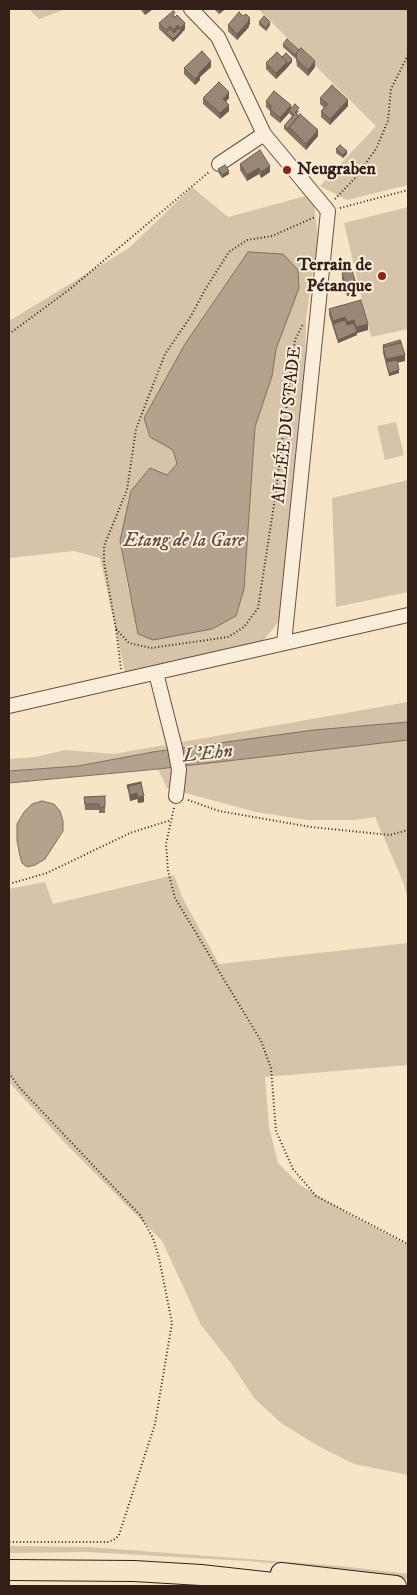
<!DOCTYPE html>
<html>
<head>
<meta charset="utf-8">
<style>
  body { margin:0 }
  #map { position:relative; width:417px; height:1595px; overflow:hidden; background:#f8e5c8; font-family:"IM FELL DW Pica",serif }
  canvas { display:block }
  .frame { position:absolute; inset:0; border:10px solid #341f18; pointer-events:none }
</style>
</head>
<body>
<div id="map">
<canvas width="417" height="1595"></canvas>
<div class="frame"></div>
</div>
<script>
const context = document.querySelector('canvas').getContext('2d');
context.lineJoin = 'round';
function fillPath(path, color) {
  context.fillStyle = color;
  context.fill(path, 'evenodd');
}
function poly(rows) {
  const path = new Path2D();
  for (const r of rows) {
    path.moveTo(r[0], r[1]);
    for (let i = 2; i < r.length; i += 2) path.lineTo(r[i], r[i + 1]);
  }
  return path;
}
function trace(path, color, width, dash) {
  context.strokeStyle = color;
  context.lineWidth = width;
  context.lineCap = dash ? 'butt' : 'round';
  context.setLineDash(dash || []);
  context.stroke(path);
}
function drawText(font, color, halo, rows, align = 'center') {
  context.font = font + ' "IM FELL DW Pica",serif';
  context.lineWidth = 4;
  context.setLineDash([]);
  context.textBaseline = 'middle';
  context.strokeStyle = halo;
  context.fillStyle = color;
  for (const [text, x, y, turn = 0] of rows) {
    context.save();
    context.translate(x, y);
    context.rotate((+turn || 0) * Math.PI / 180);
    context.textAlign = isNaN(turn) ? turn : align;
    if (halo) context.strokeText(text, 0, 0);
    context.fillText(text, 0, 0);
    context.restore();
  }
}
fillPath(poly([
  [29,9,66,9,39,19],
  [258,9,408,9,408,185,347,200,320,186,376,126],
  [192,187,228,217,313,194,318,238,306,319,305,385,287,584,279,621,263,641,125,673,100,558,74,551,9,558,9,321,129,248],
  [248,252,276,349,272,376,255,427,244,589,236,616,212,629,134,610,128,589,120,541,177,464,173,450,150,437,144,418,185,344],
  [408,207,408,329,371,337,344,223],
  [396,422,404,455,385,460,377,426],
  [408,480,408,592,336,607,332,498],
  [408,702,408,722,153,752,78,766,9,771,9,759,35,757,65,750,114,754],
  [408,740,408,900,404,884,375,817,354,820,307,820,256,812,167,788,158,769],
  [174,875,183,899,219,964,408,943,408,1065,265,1077,269,1127,278,1163,300,1185,345,1212,408,1245,408,1475,354,1464,320,1447,281,1423,254,1398,231,1363,201,1325,162,1241,64,1142,9,1082,9,889,45,882,53,904],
  [9,1546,89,1547,341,1566,408,1574,408,1580,303,1566,247,1561,88,1552,9,1553]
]), '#d7c3aa');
const water = poly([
  [248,252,283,254,298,270,299,288,276,349,272,376,255,427,244,589,236,616,212,629,153,640,138,634,120,541,131,491,150,468,167,475,177,464,173,450,150,437,144,418,185,344,248,252],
  [408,722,408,740,158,769,9,783,9,771,78,766,153,752,314,730,408,722],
  [42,801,54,804,60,811,63,821,63,831,45,859,35,865,27,867,22,863,20,856,17,841,17,824,24,812,32,804,42,801]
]);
fillPath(water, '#b5a28c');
trace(water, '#816e5e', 1);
const minor = poly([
  [191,9,218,37,264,134,328,211,284,643],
  [219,164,264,134],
  [156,673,175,748,179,770,176,796],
  [9,706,408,615]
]);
const highway = poly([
  [9,1570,134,1571,201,1575,300,1586],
  [281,1573,396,1586]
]);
trace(minor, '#655044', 16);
trace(highway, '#341f18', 22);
trace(poly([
  [335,199,355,178,376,149,388,121,391,89,408,55],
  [340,208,408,190],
  [9,334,70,289,209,172],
  [116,629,129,643,151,648,228,637,244,627,258,608,275,498,295,340,303,324],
  [121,669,116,629,104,562,104,546,127,490,136,429,165,354,191,316,206,288,229,252,247,240,272,236,315,217],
  [188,800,219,811,311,827,390,835,408,830],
  [174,808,166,844,168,871,175,898,261,1041,271,1068,276,1131,293,1169,316,1196,408,1244],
  [9,884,47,873,130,833,171,820],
  [9,1073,19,1087,140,1215,153,1238,159,1258,172,1323,155,1424,119,1535,115,1539,108,1542,9,1542]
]), '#341f18', 2, [1, 2.5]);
trace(minor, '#faeedb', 14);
trace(highway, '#f8e5c8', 20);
fillPath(poly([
  [140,9,153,9,145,15],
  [215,9,224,9,224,10,219,14,215,10],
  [175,17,185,29,173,42,159,29,159,23],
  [259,22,270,25,266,31,259,25],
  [250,24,249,25,249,27,237,40,228,31,228,25],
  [283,44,315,67,308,76,297,66,296,59,283,47],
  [282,57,292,62,276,79,266,69,266,63],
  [211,67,200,77,200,80,195,85,184,74,184,68],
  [203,98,229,98,226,102,229,111,220,119,203,104],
  [320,98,348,106,330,125,321,117,321,111,324,108,320,104],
  [266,101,299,111,297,114,318,136,306,150,284,129,284,126,292,116,289,113,280,123,270,115,270,111,266,107],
  [336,149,347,154,343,158,336,153],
  [240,164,270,166,270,172,261,178,259,174,247,181,240,170],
  [218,169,229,174,222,178,218,172],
  [342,273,357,293,347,296,342,279],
  [341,305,368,330,357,333,357,335,338,343,329,315,329,309],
  [383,345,405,361,397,362,399,373,389,376,383,353],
  [127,785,144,802,138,803,137,799,130,801],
  [105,796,105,813,99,813,99,810,85,810,84,797]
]), '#847364');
fillPath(poly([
  [145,9,153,9,145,15],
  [221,9,224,9,224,10,219,14,219,11],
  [250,18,250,24,249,25,249,27,237,40,237,34],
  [270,22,270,25,266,31,266,28],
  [185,23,185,29,181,34,181,28],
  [178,25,178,31,174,36,174,30],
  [181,31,181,34,173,42,173,39],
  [292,59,292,62,287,68,287,65],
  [211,61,211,67,200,77,200,80,195,85,195,79,199,73],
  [315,61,315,67,308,76,308,70],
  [287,62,287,68,276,79,276,73],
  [229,92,229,98,223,105,223,99],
  [348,100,348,106,330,125,330,119],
  [229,105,229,111,220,119,220,113],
  [291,105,291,111,289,110,289,113,280,123,280,118],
  [318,130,318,136,306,150,306,144],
  [347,151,347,154,343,158,343,155],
  [270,166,270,172,261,178,261,172],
  [259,168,259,174,247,181,247,175],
  [229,171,229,174,222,178,222,175],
  [357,287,357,293,347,296,347,290],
  [345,317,345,323,333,324,333,321],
  [354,320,354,326,347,328,347,322],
  [368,324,368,330,357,333,357,335,338,343,338,340,356,332,356,327],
  [405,355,405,361,387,365,386,359],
  [399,370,399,373,389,376,389,373],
  [137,793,137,799,130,801,130,795],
  [144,796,144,802,138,803,138,797]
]), '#6c5e51');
const building = poly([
  [173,11,175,12,173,16,175,17,177,15,185,23,181,28,178,25,174,30,170,26,166,30,159,23,173,11],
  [239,12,243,16,246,14,250,18,248,20,249,21,237,34,228,25,239,12],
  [264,16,270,22,266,28,259,22,264,16],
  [178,28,181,31,173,39,166,33,170,29,174,33,178,28],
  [287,39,299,50,296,53,296,56,283,44,287,39],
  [301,48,315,61,308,70,297,60,296,53,301,48],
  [202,51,211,61,199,73,200,74,195,79,184,68,202,51],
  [277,52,287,62,276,73,266,63,277,52],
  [286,53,292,59,287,65,287,62,282,57,286,53],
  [219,82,229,92,223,99,229,105,220,113,203,98,219,82],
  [332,85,348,100,330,119,321,111,328,104,320,98,332,85],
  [274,91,291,105,280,118,270,109,272,106,266,101,274,91],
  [295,104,299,108,295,113,299,116,289,127,289,130,284,126,294,115,289,110,295,104],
  [300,114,318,130,306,144,289,127,300,114],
  [340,145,347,151,343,155,336,149,340,145],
  [260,150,270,166,261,172,259,168,247,175,240,164,260,150],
  [225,165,229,171,222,175,218,169,225,165],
  [352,270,357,287,347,290,342,273,352,270],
  [361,300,368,324,356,327,354,320,347,322,345,317,333,321,329,309,361,300],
  [345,320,347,325,354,323,357,332,338,340,333,324,345,320],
  [400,340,401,343,384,347,383,345,400,340],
  [401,342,405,355,386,359,383,347,401,342],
  [397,360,399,370,389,373,386,362,397,360],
  [141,782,141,783,128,786,128,789,127,785,141,782],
  [141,783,144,796,138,797,137,793,130,795,128,786,141,783],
  [105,796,105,807,99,807,99,804,85,804,84,797,105,796]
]);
fillPath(building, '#9a8674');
trace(building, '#6c5e51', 1);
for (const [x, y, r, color] of [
  [287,170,5,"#8f2418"],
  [382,276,5,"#8f2418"]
]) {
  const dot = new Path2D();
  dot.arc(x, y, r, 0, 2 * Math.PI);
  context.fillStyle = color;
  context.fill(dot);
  trace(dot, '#faeedb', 2);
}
drawText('bold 18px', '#341f18', '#faeedb', [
  ["Neugraben",297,170],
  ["Terrain de",372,266,"right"],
  ["Pétanque",372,287,"right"]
], 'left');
drawText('18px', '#341f18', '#faeedb', [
  ["ALLÉE DU STADE",288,425,-84]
]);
drawText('italic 19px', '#614d41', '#faeedb', [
  ["Etang de la Gare",184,542],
  ["L'Ehn",208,755,-6]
]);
</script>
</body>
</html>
